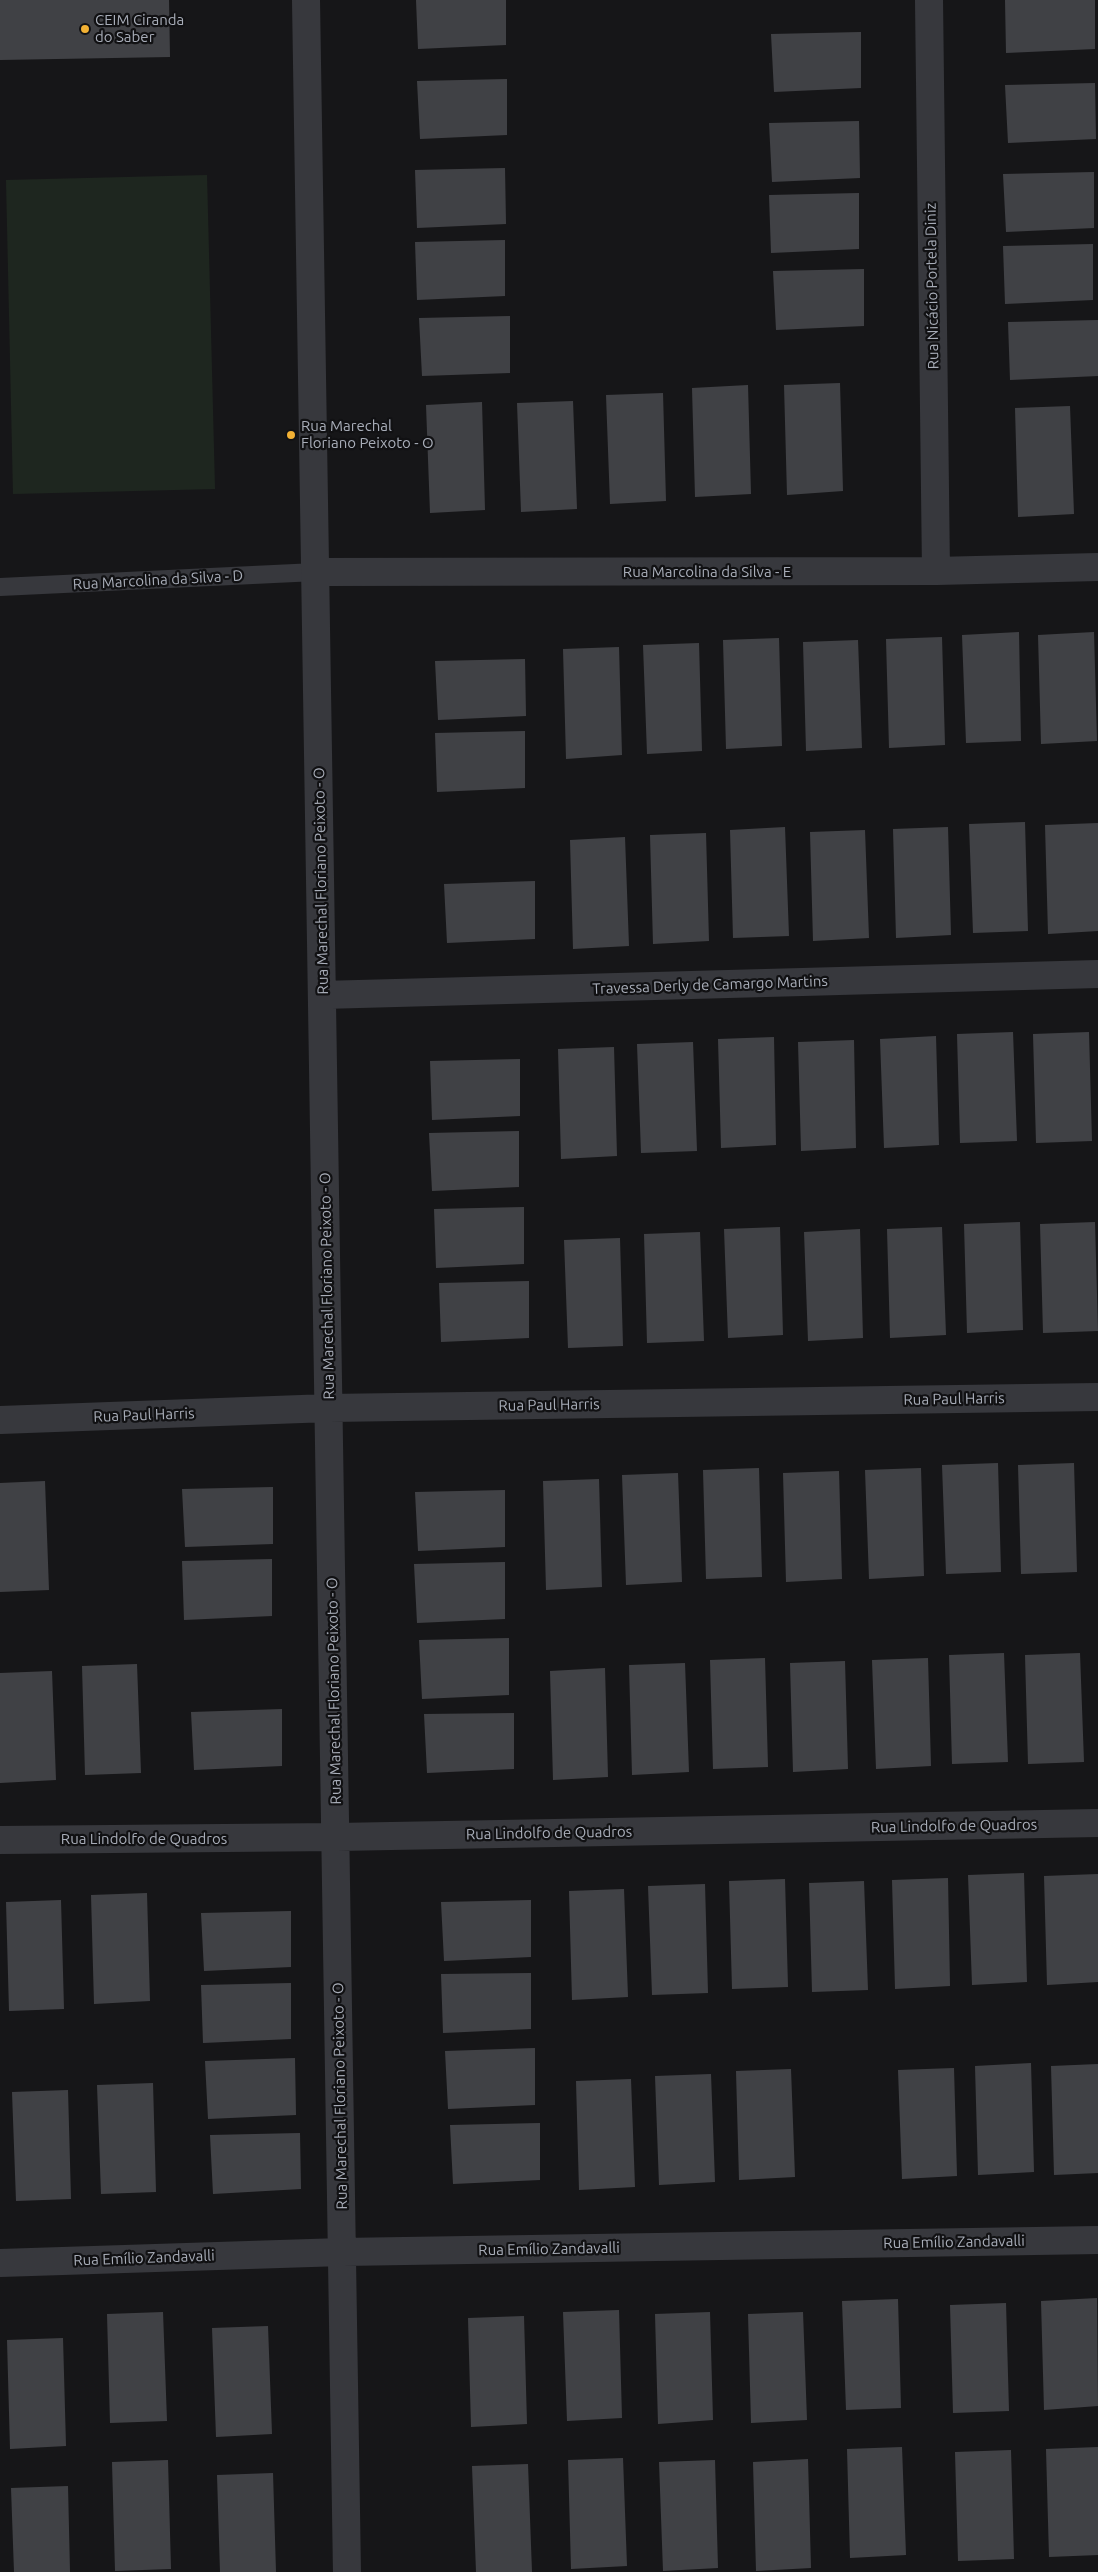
<!DOCTYPE html>
<html>
<head>
<meta charset="utf-8">
<style>
  body { margin:0 }
  canvas { display:block; background:#161618 }
</style>
</head>
<body>
<canvas width="1098" height="2572"></canvas>
<script>
const context = document.querySelector('canvas').getContext('2d');
context.lineJoin = 'round';
function fillPath(path, color) {
  context.fillStyle = color;
  context.fill(path, 'evenodd');
}
function poly(rows) {
  const path = new Path2D();
  for (const r of rows) {
    path.moveTo(r[0], r[1]);
    for (let i = 2; i < r.length; i += 2) path.lineTo(r[i], r[i + 1]);
  }
  return path;
}
function trace(path, color, width, dash) {
  context.strokeStyle = color;
  context.lineWidth = width;
  context.lineCap = dash ? 'butt' : 'round';
  context.setLineDash(dash || []);
  context.stroke(path);
}
function drawText(font, color, halo, rows, align = 'center') {
  context.font = font + ' Ubuntu,sans-serif';
  context.lineWidth = 4.5;
  context.setLineDash([]);
  context.textBaseline = 'middle';
  context.strokeStyle = halo;
  context.fillStyle = color;
  for (const [text, x, y, turn = 0] of rows) {
    context.save();
    context.translate(x, y);
    context.rotate((+turn || 0) * Math.PI / 180);
    context.textAlign = isNaN(turn) ? turn : align;
    if (halo) context.strokeText(text, 0, 0);
    context.fillText(text, 0, 0);
    context.restore();
  }
}
fillPath(poly([
  [207,175,215,489,13,494,6,180]
]), '#1e261f');
fillPath(poly([
  [0,0,169,0,170,57,0,60],
  [416,0,506,0,506,45,418,49],
  [1005,0,1095,0,1095,49,1006,53],
  [861,32,861,88,774,92,771,34],
  [507,79,507,135,420,139,417,81],
  [1095,83,1096,139,1008,143,1005,85],
  [859,121,860,178,772,182,769,123],
  [505,168,506,224,417,228,415,170],
  [1094,172,1094,228,1006,232,1003,174],
  [859,193,859,249,771,253,769,195],
  [505,240,505,296,417,300,415,242],
  [1093,244,1093,300,1005,304,1003,246],
  [864,269,864,326,776,330,773,271],
  [510,316,510,373,422,376,419,318],
  [1098,320,1098,376,1010,380,1008,322],
  [840,383,843,491,787,495,784,385],
  [748,385,751,494,695,497,692,388],
  [663,393,666,501,610,504,606,395],
  [573,401,577,509,521,512,517,403],
  [482,402,485,510,430,513,426,405],
  [1070,406,1074,514,1018,517,1015,408],
  [1019,632,1021,741,966,743,962,635],
  [1094,632,1097,741,1041,744,1038,635],
  [942,637,945,745,889,748,886,639],
  [779,638,782,746,726,749,723,640],
  [858,640,862,748,806,751,803,642],
  [699,643,702,751,647,754,643,645],
  [619,647,622,755,566,759,563,649],
  [525,659,526,716,438,720,435,661],
  [525,731,525,788,437,792,435,733],
  [1025,822,1028,931,973,933,969,824],
  [1098,823,1098,931,1048,934,1045,825],
  [785,827,789,936,733,938,730,830],
  [948,827,951,935,896,938,893,829],
  [865,830,869,938,813,941,810,832],
  [706,833,709,941,653,944,650,835],
  [625,837,629,946,573,949,570,840],
  [535,881,535,939,447,943,444,884],
  [1013,1032,1017,1141,960,1143,957,1034],
  [1089,1032,1092,1141,1036,1143,1033,1034],
  [936,1036,939,1145,884,1148,880,1039],
  [774,1037,776,1145,721,1148,718,1039],
  [854,1040,856,1148,801,1151,798,1042],
  [693,1042,697,1151,641,1153,637,1044],
  [614,1047,617,1156,561,1159,558,1049],
  [520,1059,520,1116,432,1120,430,1061],
  [519,1131,519,1187,432,1191,429,1133],
  [524,1207,524,1264,436,1268,434,1209],
  [1020,1222,1023,1330,967,1333,964,1224],
  [1095,1222,1098,1331,1043,1333,1040,1224],
  [780,1227,783,1335,728,1338,724,1229],
  [942,1227,946,1335,890,1338,887,1229],
  [860,1229,863,1338,808,1341,804,1232],
  [700,1232,704,1341,647,1343,644,1234],
  [620,1238,623,1346,568,1348,564,1240],
  [529,1281,529,1338,441,1342,439,1283],
  [998,1463,1001,1572,946,1574,942,1465],
  [1074,1463,1077,1572,1021,1574,1018,1465],
  [759,1468,762,1577,706,1579,703,1470],
  [921,1468,924,1576,869,1579,865,1470],
  [839,1471,842,1579,786,1582,783,1473],
  [678,1473,682,1582,626,1585,622,1475],
  [599,1479,602,1587,546,1590,543,1481],
  [45,1481,49,1590,0,1592,0,1483],
  [273,1487,273,1544,185,1547,182,1489],
  [505,1490,505,1547,418,1551,415,1492],
  [272,1559,272,1616,184,1620,182,1561],
  [505,1562,505,1619,417,1623,414,1564],
  [509,1638,509,1695,422,1699,419,1640],
  [1004,1653,1008,1762,952,1764,949,1655],
  [1080,1653,1084,1762,1028,1764,1025,1655],
  [765,1658,768,1767,713,1769,710,1660],
  [928,1658,931,1766,876,1769,872,1660],
  [845,1661,848,1769,793,1772,790,1663],
  [685,1663,689,1772,632,1775,629,1665],
  [137,1664,141,1773,85,1775,82,1666],
  [605,1668,608,1777,553,1780,550,1671],
  [52,1671,56,1780,0,1783,0,1673],
  [282,1709,282,1766,194,1770,191,1712],
  [514,1713,514,1769,427,1773,424,1714],
  [1024,1873,1027,1982,972,1985,968,1875],
  [1098,1874,1098,1982,1047,1985,1044,1876],
  [948,1878,950,1986,895,1989,892,1880],
  [785,1879,788,1987,732,1989,729,1881],
  [864,1881,868,1990,812,1992,809,1883],
  [705,1884,708,1993,652,1995,648,1886],
  [624,1889,628,1997,572,2000,569,1891],
  [147,1893,150,2001,94,2004,91,1895],
  [61,1900,64,2009,9,2011,6,1902],
  [531,1900,531,1957,444,1961,441,1902],
  [291,1911,291,1967,204,1971,201,1913],
  [531,1973,531,2029,443,2033,441,1974],
  [291,1983,291,2039,203,2043,201,1985],
  [535,2048,535,2105,448,2109,445,2051],
  [295,2058,296,2115,208,2119,205,2061],
  [1031,2063,1034,2172,978,2175,975,2066],
  [1098,2064,1098,2173,1054,2175,1051,2066],
  [954,2068,957,2176,902,2179,898,2070],
  [791,2069,795,2177,739,2180,736,2071],
  [711,2074,715,2182,659,2185,655,2076],
  [631,2079,635,2187,579,2190,576,2081],
  [153,2083,156,2192,101,2194,97,2085],
  [68,2090,71,2199,16,2201,12,2092],
  [540,2123,540,2180,453,2184,450,2125],
  [300,2133,301,2189,213,2194,210,2135],
  [1097,2298,1098,2406,1044,2410,1041,2301],
  [898,2299,901,2408,846,2410,842,2301],
  [1006,2303,1009,2411,953,2413,950,2305],
  [619,2310,622,2418,567,2421,563,2312],
  [163,2312,167,2421,110,2423,107,2314],
  [710,2312,713,2420,658,2424,655,2314],
  [803,2312,807,2420,751,2423,748,2314],
  [524,2316,527,2424,471,2427,468,2318],
  [268,2326,272,2434,216,2437,212,2328],
  [63,2338,66,2446,10,2449,7,2340],
  [902,2447,906,2555,850,2558,847,2449],
  [1098,2447,1098,2555,1049,2557,1046,2449],
  [1011,2450,1014,2559,958,2561,955,2452],
  [623,2458,627,2566,571,2569,568,2460],
  [808,2459,811,2568,756,2571,753,2462],
  [168,2460,171,2569,115,2571,112,2462],
  [715,2460,718,2568,663,2571,659,2462],
  [528,2464,532,2572,476,2572,472,2466],
  [273,2473,276,2572,220,2572,217,2475],
  [68,2486,70,2572,14,2572,11,2488]
]), '#404145');
trace(poly([
  [0,587,316,572]
]), '#37383d', 18);
trace(poly([
  [306,0,347,2572],
  [929,0,936,571],
  [316,572,936,571,1098,567],
  [322,995,1098,974],
  [0,1420,329,1408,1098,1397],
  [0,1840,337,1837,1098,1823],
  [0,2263,342,2252,1098,2240]
]), '#37383d', 28);
for (const [x, y, r, color] of [
  [85,29,5,"#f2b134"],
  [291,435,5,"#f2b134"]
]) {
  const dot = new Path2D();
  dot.arc(x, y, r, 0, 2 * Math.PI);
  context.fillStyle = color;
  context.fill(dot);
  trace(dot, '#111113', 2);
}
drawText('15px', '#a8adb8', '#111113', [
  ["CEIM Ciranda",95,20],
  ["do Saber",95,37],
  ["Rua Marechal",301,426],
  ["Floriano Peixoto - O",301,443]
], 'left');
drawText('15px', '#a8adb8', '#111113', [
  ["Rua Nicácio Portela Diniz",932,286,-91],
  ["Rua Marcolina da Silva - E",707,572],
  ["Rua Marcolina da Silva - D",158,580,-3],
  ["Rua Marechal Floriano Peixoto - O",321,881,-91],
  ["Travessa Derly de Camargo Martins",710,985,-2],
  ["Rua Marechal Floriano Peixoto - O",327,1286,-91],
  ["Rua Paul Harris",954,1399,-1],
  ["Rua Paul Harris",549,1405,-1],
  ["Rua Paul Harris",144,1415,-2],
  ["Rua Marechal Floriano Peixoto - O",334,1691,-91],
  ["Rua Lindolfo de Quadros",954,1826,-1],
  ["Rua Lindolfo de Quadros",549,1833,-1],
  ["Rua Lindolfo de Quadros",144,1839],
  ["Rua Marechal Floriano Peixoto - O",340,2096,-91],
  ["Rua Emílio Zandavalli",954,2242,-1],
  ["Rua Emílio Zandavalli",549,2249,-1],
  ["Rua Emílio Zandavalli",144,2258,-2]
]);
</script>
</body>
</html>
